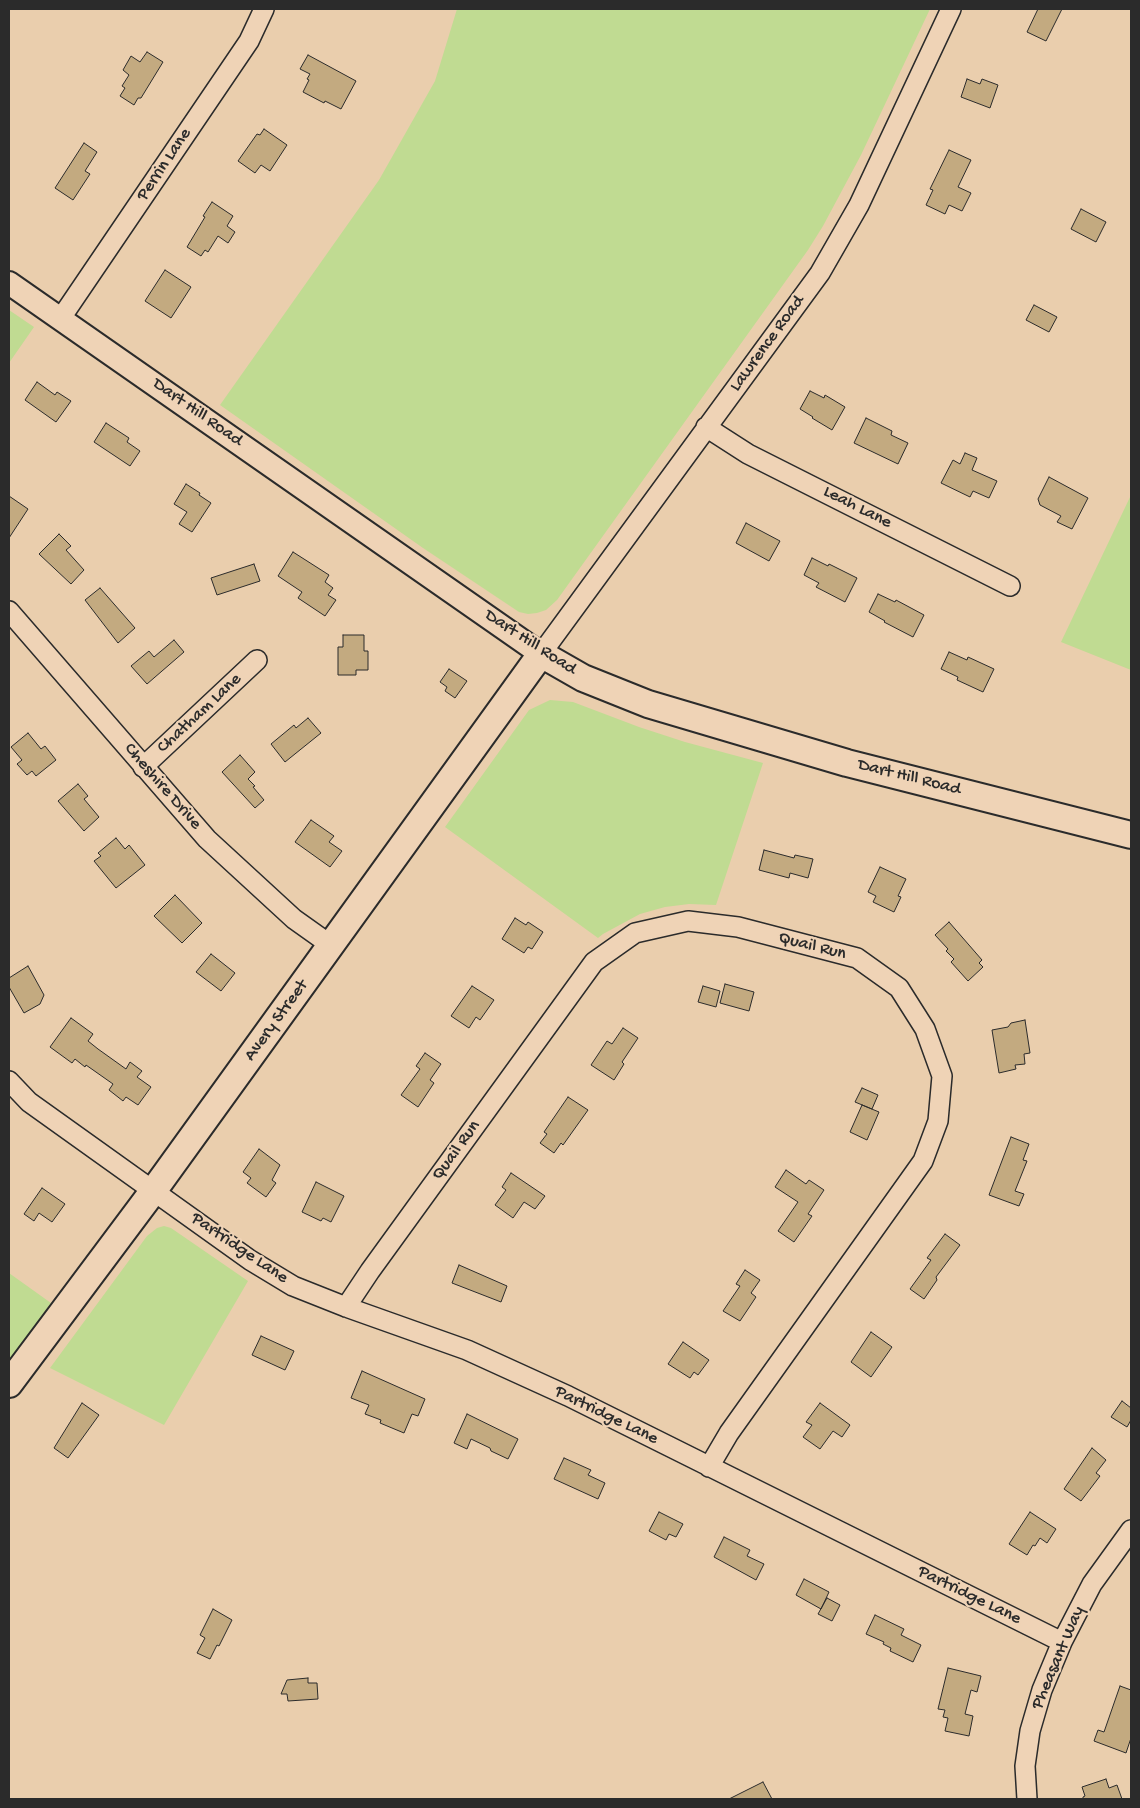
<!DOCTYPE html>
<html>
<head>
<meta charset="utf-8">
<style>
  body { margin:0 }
  #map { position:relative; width:1140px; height:1808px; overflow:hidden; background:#eacead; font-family:"Gochi Hand",sans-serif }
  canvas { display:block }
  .frame { position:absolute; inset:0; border:10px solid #2b2b2b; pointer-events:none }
</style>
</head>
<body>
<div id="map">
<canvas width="1140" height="1808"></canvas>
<div class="frame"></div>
</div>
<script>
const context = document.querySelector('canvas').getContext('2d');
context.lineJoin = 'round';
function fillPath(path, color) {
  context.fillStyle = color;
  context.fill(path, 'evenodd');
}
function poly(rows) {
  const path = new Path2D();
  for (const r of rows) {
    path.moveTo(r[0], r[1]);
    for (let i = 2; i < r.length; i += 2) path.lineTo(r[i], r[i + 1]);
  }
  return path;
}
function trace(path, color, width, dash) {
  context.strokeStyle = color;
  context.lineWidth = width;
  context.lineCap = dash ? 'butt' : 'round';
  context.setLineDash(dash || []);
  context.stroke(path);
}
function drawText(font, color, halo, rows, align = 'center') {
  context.font = font + ' "Gochi Hand",sans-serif';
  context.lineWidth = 4.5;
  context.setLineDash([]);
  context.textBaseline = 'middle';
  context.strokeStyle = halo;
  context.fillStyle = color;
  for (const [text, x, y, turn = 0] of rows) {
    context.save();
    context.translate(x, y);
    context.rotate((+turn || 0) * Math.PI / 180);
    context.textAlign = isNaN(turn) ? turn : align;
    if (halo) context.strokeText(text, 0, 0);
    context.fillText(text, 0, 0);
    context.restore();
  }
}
fillPath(poly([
  [457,9,930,9,861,155,823,226,808,250,557,600,546,610,537,613,528,614,519,612,423,548,220,405,379,180,435,81],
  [9,310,34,327,9,363],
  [1131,495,1131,670,1061,642],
  [550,700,573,702,639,727,685,742,763,763,716,905,689,904,665,907,640,914,603,934,598,938,445,827,529,710],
  [164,1226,171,1228,248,1281,164,1425,50,1368,147,1236,157,1228],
  [9,1273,51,1303,9,1361]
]), '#c0db92');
const building = poly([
  [1038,9,1062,9,1046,41,1027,32,1038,9],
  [147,52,163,62,141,98,138,98,134,105,120,96,125,88,122,86,129,75,123,70,131,56,140,62,147,52],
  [308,55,356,81,341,109,325,101,324,103,303,92,309,80,307,79,310,74,300,69,308,55],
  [967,79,980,84,982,79,998,85,990,108,961,97,967,79],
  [264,129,287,145,270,171,261,165,255,173,238,161,257,134,260,135,264,129],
  [84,143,97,152,85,171,90,174,73,200,55,188,84,143],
  [949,150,971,160,958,187,971,193,962,211,949,205,945,214,926,205,933,190,930,189,949,150],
  [212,202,233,216,227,226,235,232,228,243,218,236,208,252,205,250,201,256,187,247,205,217,203,216,212,202],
  [1081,209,1106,222,1096,242,1071,229,1081,209],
  [165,270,191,287,171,318,145,301,165,270],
  [1034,305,1057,317,1049,332,1026,320,1034,305],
  [37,382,55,395,57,392,71,401,56,422,25,400,37,382],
  [810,391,824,398,825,395,845,407,832,430,812,418,813,417,800,409,810,391],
  [866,418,892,431,891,435,908,443,898,464,854,443,866,418],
  [106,423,129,438,127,442,140,451,130,466,94,442,106,423],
  [965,453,977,458,972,470,997,481,989,498,973,491,970,497,941,483,953,460,960,464,965,453],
  [1049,477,1088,498,1072,529,1057,522,1061,516,1040,505,1038,499,1049,477],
  [186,484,200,493,199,495,211,503,192,532,179,524,187,512,174,504,186,484],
  [9,496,28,509,9,538,9,496],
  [746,523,780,541,769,561,736,543,746,523],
  [59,534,71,546,66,550,84,570,71,584,39,554,59,534],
  [293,552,329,575,325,582,333,588,328,595,336,600,325,616,298,598,302,592,278,576,293,552],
  [812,558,828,566,829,564,857,578,845,602,816,587,819,583,804,575,812,558],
  [254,564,260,581,217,595,211,578,254,564],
  [100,588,135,628,118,643,85,600,100,588],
  [878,594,895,602,896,600,924,615,913,637,884,622,885,621,869,612,878,594],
  [343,635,364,635,364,651,368,651,368,670,356,670,356,675,338,675,338,647,343,647,343,635],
  [174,640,184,652,147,684,131,666,149,651,154,657,174,640],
  [949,652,967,660,968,657,994,669,983,692,957,680,958,677,941,669,949,652],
  [449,669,467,681,455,698,445,691,447,687,440,682,449,669],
  [308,718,321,733,285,762,271,744,294,725,296,728,308,718],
  [28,733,41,749,45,746,56,760,36,776,32,771,27,775,17,764,22,760,11,747,28,733],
  [240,755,255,772,248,779,255,786,253,787,264,800,255,808,222,772,240,755],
  [78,784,88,796,84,799,99,817,84,831,58,801,78,784],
  [311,820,334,836,329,842,342,851,330,867,295,842,311,820],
  [116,838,125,849,129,845,145,865,116,888,94,861,101,856,98,853,116,838],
  [764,850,794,858,795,855,813,859,808,878,790,873,789,878,759,870,764,850],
  [880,867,906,879,898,896,901,897,894,912,873,902,876,896,868,892,880,867],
  [175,895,202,923,182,943,154,916,175,895],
  [515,918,526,925,528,922,543,932,532,949,528,947,524,953,502,939,515,918],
  [949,922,982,960,979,963,983,967,968,981,951,962,954,959,946,951,948,949,935,935,949,922],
  [211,954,235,973,221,991,196,972,211,954],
  [28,966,44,995,40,1004,24,1013,9,987,9,978,28,966],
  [725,984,754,992,749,1011,720,1003,725,984],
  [472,986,494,1000,480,1020,476,1017,469,1028,451,1016,472,986],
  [703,986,720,991,716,1007,698,1002,703,986],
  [71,1018,93,1034,88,1041,98,1049,126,1069,130,1062,142,1071,137,1077,151,1087,138,1105,126,1097,123,1101,109,1090,113,1084,86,1065,85,1067,75,1059,72,1063,50,1047,71,1018],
  [1025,1020,1030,1053,1024,1054,1025,1064,1015,1065,1016,1069,999,1073,992,1030,1008,1027,1011,1023,1025,1020],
  [623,1028,638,1038,622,1062,624,1064,614,1080,591,1065,607,1041,612,1044,623,1028],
  [425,1053,441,1064,430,1080,434,1083,418,1107,401,1095,420,1069,416,1066,425,1053],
  [862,1088,878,1095,872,1109,855,1102,862,1088],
  [568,1097,588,1110,563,1145,561,1143,554,1153,540,1143,547,1134,544,1132,568,1097],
  [862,1105,879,1112,867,1140,850,1132,862,1105],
  [1011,1137,1029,1144,1023,1160,1027,1161,1015,1191,1024,1194,1019,1206,989,1195,1011,1137],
  [259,1149,280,1165,272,1180,276,1183,266,1197,247,1183,251,1178,243,1172,259,1149],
  [786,1170,806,1184,809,1180,824,1190,808,1214,812,1216,794,1242,778,1231,798,1202,775,1187,786,1170],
  [511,1173,545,1196,535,1209,524,1202,513,1218,495,1205,506,1190,502,1187,511,1173],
  [316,1182,344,1196,331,1222,323,1218,321,1221,302,1212,316,1182],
  [42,1188,65,1204,52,1222,39,1213,34,1221,24,1214,42,1188],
  [945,1234,960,1245,936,1277,937,1280,924,1299,910,1289,931,1260,927,1258,945,1234],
  [459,1265,507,1286,501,1302,452,1283,459,1265],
  [745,1270,760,1280,751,1293,756,1297,740,1321,723,1311,740,1286,736,1284,745,1270],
  [871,1332,892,1347,871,1377,851,1362,871,1332],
  [261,1336,294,1351,285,1370,252,1355,261,1336],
  [683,1342,709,1360,698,1375,694,1372,690,1378,668,1364,683,1342],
  [362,1371,425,1399,418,1416,412,1414,404,1433,380,1423,381,1420,365,1414,369,1405,351,1398,362,1371],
  [1122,1401,1131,1408,1131,1420,1127,1427,1111,1417,1122,1401],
  [82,1403,99,1415,68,1458,54,1448,82,1403],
  [820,1403,850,1425,842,1437,833,1431,820,1449,803,1437,812,1425,806,1422,820,1403],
  [467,1414,518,1439,508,1459,491,1451,490,1448,471,1439,467,1449,454,1443,467,1414],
  [1092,1448,1106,1460,1096,1473,1100,1476,1081,1501,1064,1489,1092,1448],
  [564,1458,591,1470,588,1475,605,1483,598,1499,554,1479,564,1458],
  [659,1512,683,1524,676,1537,669,1534,666,1540,649,1531,659,1512],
  [1030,1512,1056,1529,1047,1543,1040,1538,1035,1546,1033,1545,1027,1555,1009,1544,1030,1512],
  [724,1537,750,1550,747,1556,764,1564,756,1580,714,1557,724,1537],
  [804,1579,829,1592,821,1609,796,1595,804,1579],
  [827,1598,840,1605,832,1621,818,1614,827,1598],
  [213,1609,232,1620,219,1646,217,1645,210,1659,197,1653,205,1638,200,1635,213,1609],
  [875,1615,904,1629,901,1635,921,1645,913,1662,890,1651,891,1648,883,1644,884,1642,866,1634,875,1615],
  [948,1668,981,1676,977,1692,971,1690,965,1714,973,1716,969,1736,945,1731,948,1718,943,1717,945,1710,938,1709,948,1668],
  [308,1678,308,1683,317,1683,318,1699,288,1701,287,1694,281,1694,287,1680,308,1678],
  [1120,1686,1131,1690,1131,1738,1126,1753,1094,1741,1098,1730,1104,1732,1120,1686],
  [1106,1779,1109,1788,1117,1785,1122,1799,1083,1799,1083,1797,1085,1796,1082,1787,1106,1779],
  [763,1782,772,1799,729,1799,763,1782]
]);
fillPath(building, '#c3aa80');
trace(building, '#2b2b2b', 1);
const minor = poly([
  [61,318,249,41,264,9],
  [706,427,748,454,1010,586],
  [9,611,207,839,294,919,332,946],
  [541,654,820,273,859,205,951,9],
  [143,767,257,660],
  [9,1081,29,1102,250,1260,293,1286,346,1307,467,1350,568,1396,1062,1642],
  [346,1307,370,1271,594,962,635,933,688,921,738,927,857,958,899,988,925,1029,942,1076,938,1121,923,1161,729,1433,709,1467],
  [1027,1799,1025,1766,1030,1731,1042,1690,1062,1642,1092,1584,1131,1530]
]);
const tertiary = poly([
  [9,283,541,654]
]);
const secondary = poly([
  [9,1384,154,1190,541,654,583,678,648,704,847,763,1131,835]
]);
trace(minor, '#2b2b2b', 22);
trace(tertiary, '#2b2b2b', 26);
trace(secondary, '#2b2b2b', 30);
trace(minor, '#efd3b6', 19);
trace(tertiary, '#efd3b6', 22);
trace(secondary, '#efd3b6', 26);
drawText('18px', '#2b2b2b', '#efd3b6', [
  ["Perrin Lane",165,165,-56],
  ["Lawrence Road",768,344,-54],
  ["Dart Hill Road",197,413,35],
  ["Leah Lane",857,508,27],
  ["Dart Hill Road",530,643,33],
  ["Chatham Lane",200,714,-43],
  ["Dart Hill Road",909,778,14],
  ["Cheshire Drive",162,787,49],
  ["Quail Run",812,947,14],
  ["Avery Street",277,1021,-54],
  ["Quail Run",457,1151,-54],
  ["Partridge Lane",239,1249,34],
  ["Partridge Lane",606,1416,26],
  ["Partridge Lane",969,1596,26],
  ["Pheasant Way",1059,1658,-67]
]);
</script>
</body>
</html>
